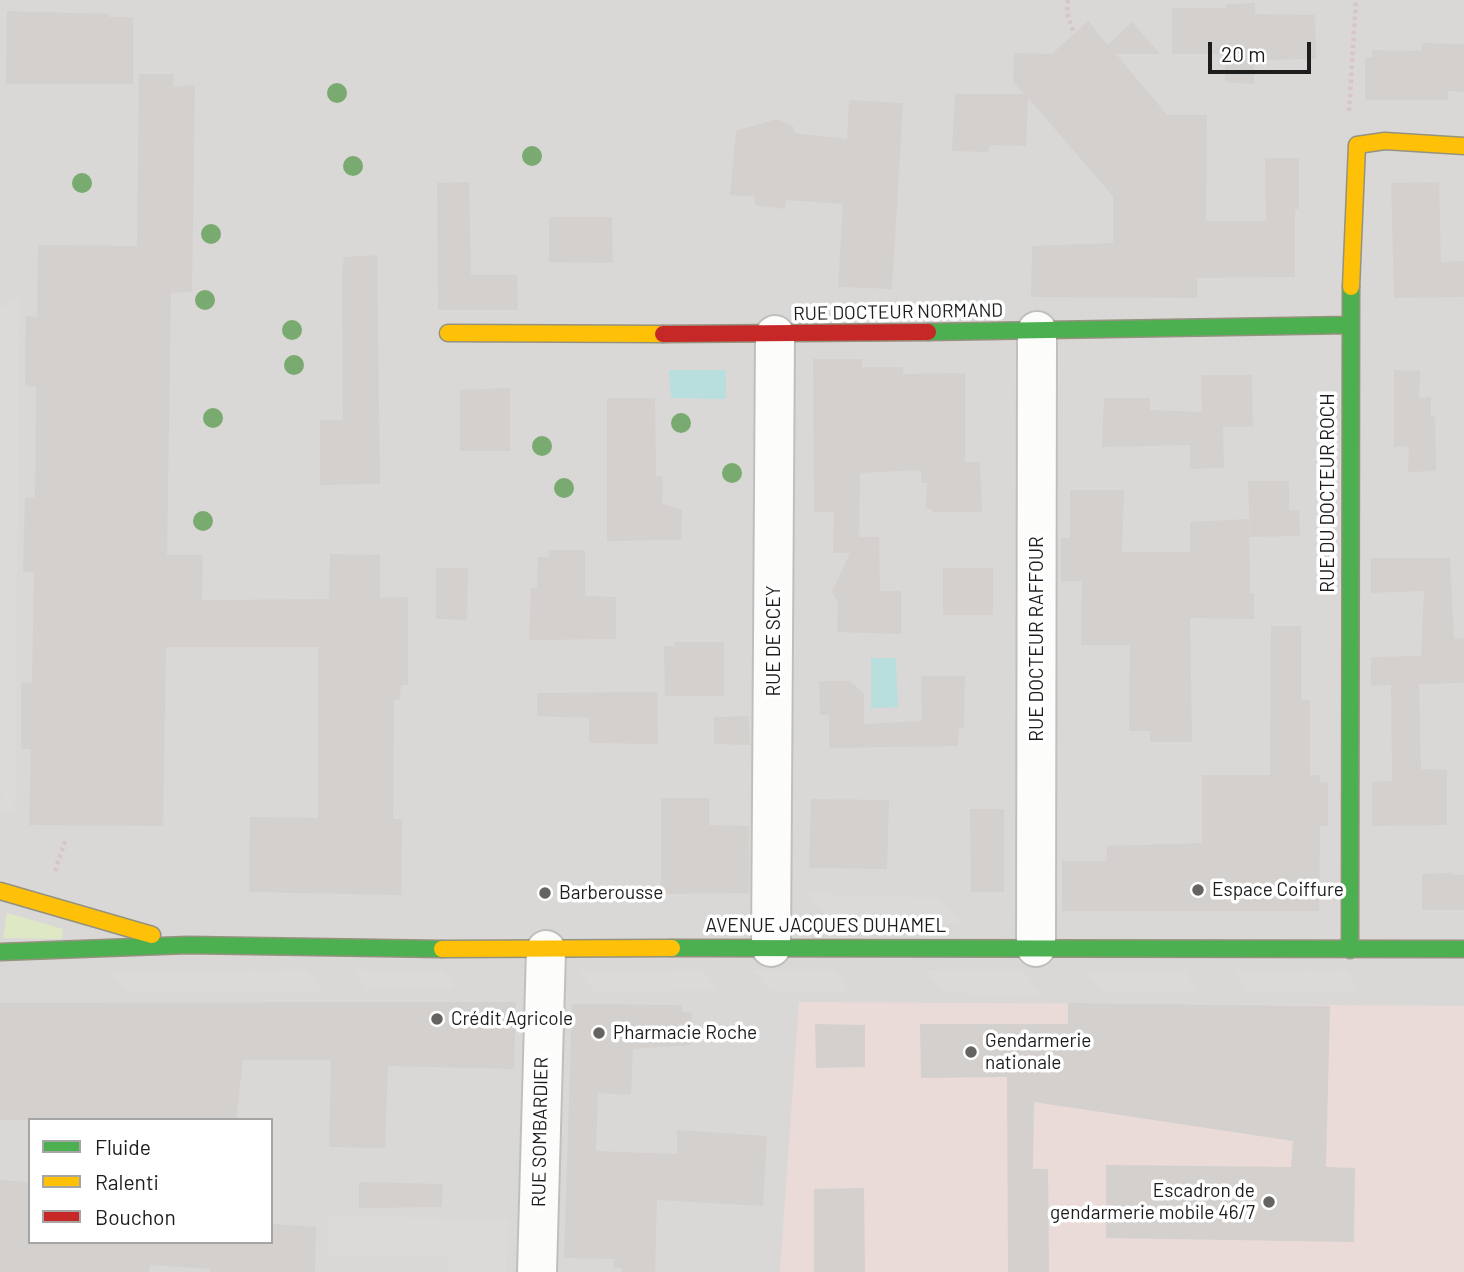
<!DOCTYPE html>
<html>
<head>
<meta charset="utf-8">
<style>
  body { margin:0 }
  #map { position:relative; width:1464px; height:1272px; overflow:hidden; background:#ebe8e6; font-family:Barlow,sans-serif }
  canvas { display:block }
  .legend { position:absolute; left:28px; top:1118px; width:245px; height:126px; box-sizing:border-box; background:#fff; border:2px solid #a5a5a5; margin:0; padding:9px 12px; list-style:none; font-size:21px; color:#1d1d1d }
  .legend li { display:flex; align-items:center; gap:14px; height:35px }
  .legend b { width:35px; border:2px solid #a5a5a5 }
  .scale { position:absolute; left:1208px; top:42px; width:103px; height:32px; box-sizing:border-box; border:4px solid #1d1d1d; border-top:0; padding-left:9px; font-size:21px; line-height:24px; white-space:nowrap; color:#1d1d1d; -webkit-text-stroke:5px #fff; paint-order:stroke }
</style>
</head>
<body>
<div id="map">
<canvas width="1464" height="1272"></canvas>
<ul class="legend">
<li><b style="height:9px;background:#4caf50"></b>Fluide</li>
<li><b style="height:9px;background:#ffc107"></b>Ralenti</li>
<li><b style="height:9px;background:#c62828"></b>Bouchon</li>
</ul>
<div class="scale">20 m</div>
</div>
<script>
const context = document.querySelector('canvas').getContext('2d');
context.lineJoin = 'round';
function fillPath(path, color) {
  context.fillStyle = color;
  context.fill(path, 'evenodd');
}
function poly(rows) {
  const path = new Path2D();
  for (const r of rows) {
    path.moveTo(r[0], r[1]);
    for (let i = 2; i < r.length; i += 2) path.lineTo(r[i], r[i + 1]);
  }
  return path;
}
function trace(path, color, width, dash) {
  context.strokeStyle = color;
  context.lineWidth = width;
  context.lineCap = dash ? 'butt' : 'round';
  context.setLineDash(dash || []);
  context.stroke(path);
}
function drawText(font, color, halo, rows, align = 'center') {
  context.font = font + ' Barlow,sans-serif';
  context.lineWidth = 7;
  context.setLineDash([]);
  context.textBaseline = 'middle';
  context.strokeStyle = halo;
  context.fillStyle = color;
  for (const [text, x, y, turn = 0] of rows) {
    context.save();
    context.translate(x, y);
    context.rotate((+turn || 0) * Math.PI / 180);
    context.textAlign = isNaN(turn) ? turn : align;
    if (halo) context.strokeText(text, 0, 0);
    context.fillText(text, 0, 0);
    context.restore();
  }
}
fillPath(poly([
  [0,0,1464,0,1464,1272,0,1272],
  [30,1120,271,1120,271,1242,30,1242]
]), '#dad8d7');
fillPath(poly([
  [799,1002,1464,1006,1464,1272,780,1272]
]), '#eadbd9');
fillPath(poly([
  [7,913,63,929,62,939,3,938]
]), '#dfe8c4');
fillPath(poly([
  [19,297,15,811,1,812,0,308],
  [809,894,938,898,963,924,831,921],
  [307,970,323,991,127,992,110,971],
  [352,970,444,971,455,989,367,989],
  [703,970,718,990,594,992,579,971],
  [752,970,834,970,851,993,771,991],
  [925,970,1023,970,1042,994,945,993],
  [1346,970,1360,993,1247,993,1235,971],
  [1085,971,1185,971,1199,992,1104,992],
  [328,1215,508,1220,506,1272,448,1272,448,1257,328,1255]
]), '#dbdad9');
fillPath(poly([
  [669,370,726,370,726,399,671,398],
  [871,658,896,658,898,707,871,708]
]), '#b9dede');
fillPath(poly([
  [1255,3,1255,14,1315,15,1316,59,1254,60,1254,84,1225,82,1225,54,1172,54,1172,8,1226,8,1226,4],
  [7,11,109,14,109,17,133,17,133,84,6,84],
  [1088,21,1108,45,1132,22,1160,54,1116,54,1167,115,1207,115,1206,221,1266,221,1265,158,1299,158,1299,209,1295,209,1295,277,1197,278,1197,298,1031,297,1032,246,1113,243,1113,196,1028,98,1026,146,989,145,989,152,952,151,955,94,1024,94,1013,82,1014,53,1052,54],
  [1422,43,1464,44,1464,92,1448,91,1448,100,1365,100,1365,57,1372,57,1372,50,1421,51],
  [139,74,174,74,173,87,195,85,192,292,171,293,167,555,203,555,202,600,329,599,330,554,380,555,380,598,408,597,408,685,401,685,400,699,394,700,393,819,402,819,401,895,249,892,250,817,318,818,318,647,166,647,163,826,29,825,31,749,21,749,21,683,32,682,34,572,23,572,25,498,35,497,36,387,25,386,26,316,37,317,38,245,137,246],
  [849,100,903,103,892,289,838,287,843,204,786,200,785,209,755,205,755,197,730,195,736,131,777,119,793,126,794,133,847,139],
  [469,182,471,275,517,275,518,310,438,310,437,183],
  [1439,182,1441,262,1464,261,1464,297,1394,298,1391,183],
  [549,217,612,217,613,263,549,262],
  [377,255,380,484,320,485,320,420,343,420,342,273,344,257],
  [813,359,862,359,862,367,903,367,903,374,965,373,965,462,980,462,982,512,932,512,932,509,926,509,927,483,921,483,921,470,860,473,859,537,879,537,880,591,901,591,901,634,837,632,838,602,832,592,850,553,833,553,834,512,814,512],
  [1394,370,1420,371,1419,398,1431,397,1431,416,1435,415,1436,471,1408,472,1409,446,1394,447],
  [1201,375,1252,375,1253,427,1223,427,1224,468,1190,469,1190,445,1102,447,1104,398,1150,398,1150,410,1202,412],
  [510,388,510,451,460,451,460,390],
  [607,398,655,398,656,476,663,476,662,504,682,510,681,540,607,541],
  [1248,481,1289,481,1289,510,1299,510,1300,536,1250,537],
  [1070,490,1124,490,1122,552,1190,552,1190,522,1249,519,1250,593,1254,593,1254,619,1190,618,1192,742,1150,742,1150,731,1129,731,1130,645,1081,645,1082,581,1061,581,1061,538,1070,538],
  [549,550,585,550,585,596,616,597,616,639,529,640,531,588,537,588,538,557,549,557],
  [1371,558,1450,558,1454,639,1464,638,1464,683,1419,684,1421,769,1447,770,1447,825,1372,826,1372,782,1392,781,1391,685,1371,686,1371,657,1421,656,1424,591,1371,593],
  [436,568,468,568,467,620,436,619],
  [943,568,993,568,993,615,943,615],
  [1271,626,1301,626,1301,700,1310,700,1310,775,1320,775,1320,783,1328,782,1328,826,1320,826,1319,911,1062,911,1062,861,1107,861,1107,846,1202,843,1202,775,1270,775],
  [674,642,724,642,724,696,665,696,664,646,675,646],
  [921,676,965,676,964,728,959,729,958,746,829,748,829,715,820,715,819,681,850,681,864,694,864,724,922,721],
  [657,692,658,744,589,743,589,718,537,716,537,693],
  [749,716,750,745,714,744,714,717],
  [661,798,709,798,709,825,749,826,749,893,661,894],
  [811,799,889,800,887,869,809,868],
  [970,809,1004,809,1004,892,971,892],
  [1453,873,1453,875,1464,875,1464,910,1422,910,1422,874],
  [362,1002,516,1002,514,1069,388,1066,385,1148,329,1147,331,1060,243,1060,236,1120,0,1120,0,1003],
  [1068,1003,1330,1006,1326,1167,1355,1168,1354,1242,1106,1238,1106,1165,1291,1167,1293,1141,1034,1102,1033,1169,1048,1169,1049,1272,1008,1272,1007,1077,921,1078,920,1024,1068,1024],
  [572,1004,682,1005,682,1012,692,1013,691,1045,633,1049,631,1095,598,1093,596,1151,677,1154,677,1130,767,1136,763,1206,657,1200,655,1272,622,1272,622,1268,613,1268,614,1259,564,1258],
  [815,1024,865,1025,865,1067,816,1068],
  [0,1180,30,1182,30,1242,271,1242,271,1224,316,1227,315,1272,210,1272,210,1269,150,1265,149,1272,0,1272],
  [359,1182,443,1184,442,1207,359,1208],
  [864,1188,865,1272,814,1272,814,1189]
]), '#d3d0ce');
const street = poly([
  [771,947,775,335],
  [1036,947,1037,331],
  [537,1272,546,950]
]);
const fast = poly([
  [928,332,1349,325],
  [672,948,1464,949],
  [1350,950,1351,287],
  [0,952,188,945,442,949]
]);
const slow = poly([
  [1351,287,1357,145,1385,141,1464,146],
  [448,333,663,334],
  [0,891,152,935],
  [442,949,672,948]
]);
const jam = poly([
  [663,334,928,332]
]);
trace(street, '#c1bfbe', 42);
trace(fast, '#95927e', 19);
trace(slow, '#95927e', 19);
trace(jam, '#95927e', 19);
trace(poly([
  [1068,0,1067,13,1074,34],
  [1349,111,1356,0],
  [55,871,66,838]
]), '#d6c6c7', 4.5, [3.5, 3.5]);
trace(street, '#fcfcfb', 38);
trace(fast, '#4caf50', 16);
trace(slow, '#ffc107', 16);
trace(jam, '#c62828', 16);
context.fillStyle = '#79aa6f';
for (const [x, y] of [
  [337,93],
  [532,156],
  [353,166],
  [82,183],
  [211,234],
  [205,300],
  [292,330],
  [294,365],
  [213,418],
  [681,423],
  [542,446],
  [732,473],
  [564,488],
  [203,521]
]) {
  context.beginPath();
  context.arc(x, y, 10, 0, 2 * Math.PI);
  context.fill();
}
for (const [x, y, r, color] of [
  [1198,890,7,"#656463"],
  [545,893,7,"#656463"],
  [437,1019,7,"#656463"],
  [599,1033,7,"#656463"],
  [971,1052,7,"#656463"],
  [1269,1202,7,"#656463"]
]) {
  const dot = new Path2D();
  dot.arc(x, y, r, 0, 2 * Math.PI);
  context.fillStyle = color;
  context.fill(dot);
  trace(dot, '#fff', 2.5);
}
drawText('19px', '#1d1d1d', '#fff', [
  ["RUE DOCTEUR NORMAND",898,312,-1],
  ["RUE DU DOCTEUR ROCH",1328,493,-90],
  ["RUE DOCTEUR RAFFOUR",1037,639,-90],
  ["RUE DE SCEY",774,641,-90],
  ["AVENUE JACQUES DUHAMEL",826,926],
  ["RUE SOMBARDIER",540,1132,-89]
]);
drawText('19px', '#1d1d1d', '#fff', [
  ["Espace Coiffure",1212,890],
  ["Barberousse",559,893],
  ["Crédit Agricole",451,1019],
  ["Pharmacie Roche",613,1033],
  ["Gendarmerie",985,1041],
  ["nationale",985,1063],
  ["Escadron de",1255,1191,"right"],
  ["gendarmerie mobile 46/7",1255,1213,"right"]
], 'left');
</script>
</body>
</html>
